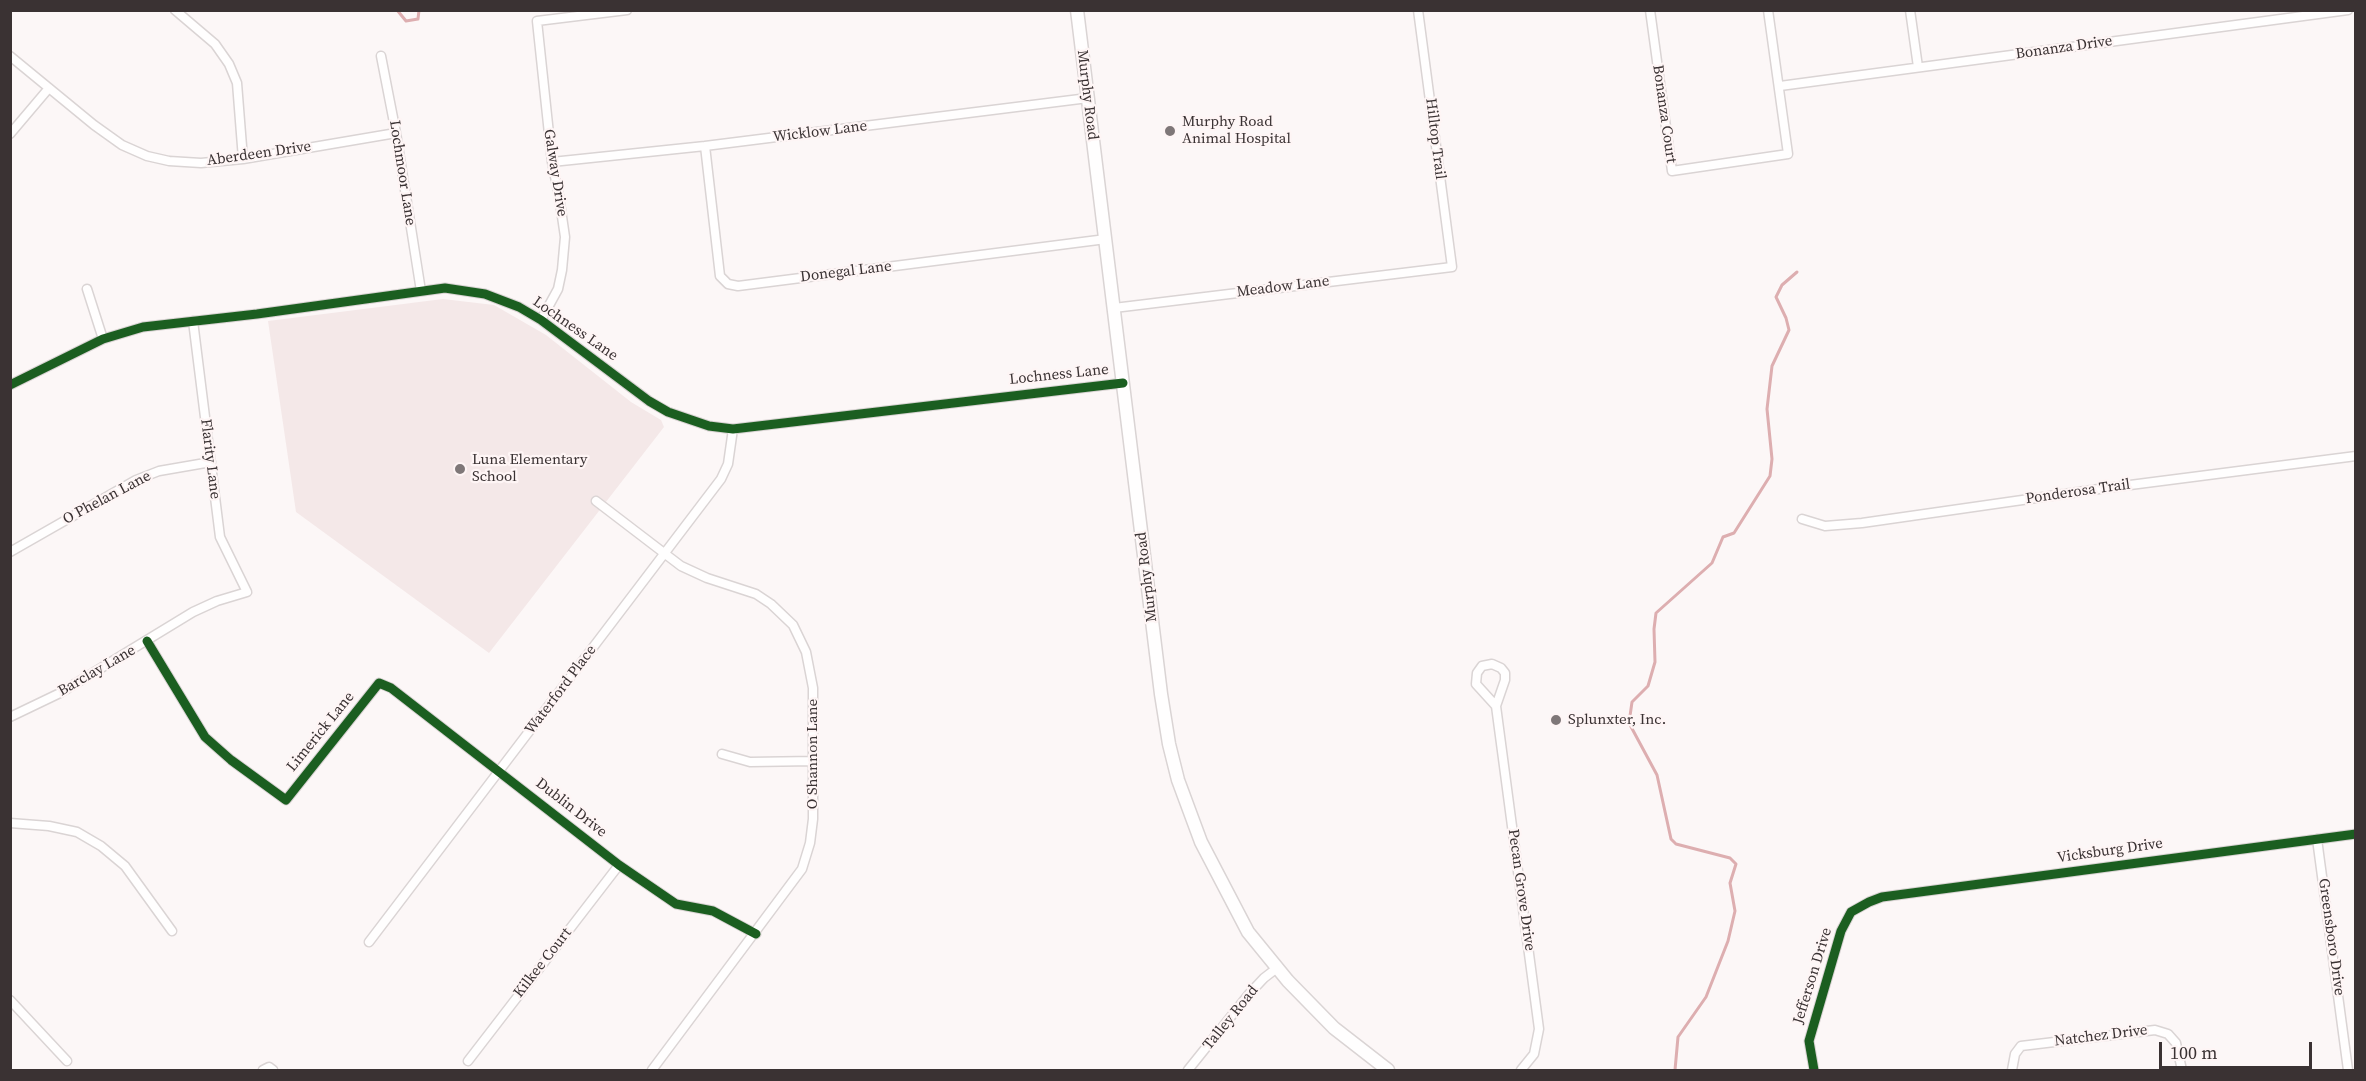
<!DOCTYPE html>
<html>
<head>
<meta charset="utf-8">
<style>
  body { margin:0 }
  #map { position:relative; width:2366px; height:1081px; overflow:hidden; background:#fcf7f7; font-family:"Source Serif 4",serif }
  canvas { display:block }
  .frame { position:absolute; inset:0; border:12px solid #3a3233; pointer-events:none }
  .scale { position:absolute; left:2159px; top:1042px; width:153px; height:27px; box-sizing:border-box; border:3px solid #3a3233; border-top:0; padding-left:8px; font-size:18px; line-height:21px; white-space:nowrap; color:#3a3233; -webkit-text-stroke:4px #fef5f5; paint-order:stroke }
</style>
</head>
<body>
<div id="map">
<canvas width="2366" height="1081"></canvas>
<div class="frame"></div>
<div class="scale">100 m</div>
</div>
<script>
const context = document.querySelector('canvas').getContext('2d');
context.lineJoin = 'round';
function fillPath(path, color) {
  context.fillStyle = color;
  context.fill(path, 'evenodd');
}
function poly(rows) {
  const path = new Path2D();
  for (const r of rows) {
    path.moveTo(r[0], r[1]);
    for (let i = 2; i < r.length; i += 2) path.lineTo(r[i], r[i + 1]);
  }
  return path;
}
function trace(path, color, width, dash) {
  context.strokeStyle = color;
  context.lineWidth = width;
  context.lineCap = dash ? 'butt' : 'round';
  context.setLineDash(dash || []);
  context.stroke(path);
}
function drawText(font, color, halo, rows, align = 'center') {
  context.font = font + ' "Source Serif 4",serif';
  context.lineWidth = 4.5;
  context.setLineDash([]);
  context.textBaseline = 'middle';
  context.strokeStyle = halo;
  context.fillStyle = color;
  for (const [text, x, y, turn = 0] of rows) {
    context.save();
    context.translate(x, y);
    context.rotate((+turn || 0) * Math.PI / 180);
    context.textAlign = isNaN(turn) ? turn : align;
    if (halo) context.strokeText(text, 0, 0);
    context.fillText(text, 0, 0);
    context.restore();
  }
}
fillPath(poly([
  [443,299,494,305,546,335,631,402,661,420,664,427,489,653,296,512,268,321]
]), '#f4e8e8');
trace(poly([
  [397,10,406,21,418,19,419,10],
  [1675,1070,1678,1037,1706,997,1728,941,1735,911,1730,883,1736,864,1730,858,1676,844,1671,839,1657,775,1629,723,1632,702,1648,686,1655,662,1654,629,1656,613,1712,563,1723,537,1734,533,1770,476,1772,459,1767,409,1772,366,1789,330,1786,318,1776,297,1782,285,1797,272]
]), '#ddaeb0', 3);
const minor = poly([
  [175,10,215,44,229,64,237,83,243,159],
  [1650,10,1672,171,1788,154,1768,10],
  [1910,10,1918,67],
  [10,56,94,125,122,145,147,156,169,161,201,163,243,159,396,133],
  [381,56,396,133,421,291],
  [1780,86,2348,10],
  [10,134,49,88],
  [705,146,720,276,728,284,738,286,1106,239],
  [552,162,705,146,1088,98],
  [87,289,103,339],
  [1114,308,1452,267,1418,10],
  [541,320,558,289,562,270,565,237,559,196,552,162,537,21,627,10],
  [10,385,103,339,143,327,257,314,445,288,485,294,519,307,541,320,649,401,668,412,709,426,733,429,1123,383],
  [596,501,681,566,707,578,756,594,771,604,793,625,806,652,813,688,813,819,810,843,802,869,652,1070],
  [1802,519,1825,526,1862,523,2099,489,2356,456],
  [10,552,136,480,159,471,211,462],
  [147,641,205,737,231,760,286,800,379,683,391,688,619,865,676,904,713,911,756,934],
  [1496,706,1476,684,1477,673,1482,666,1492,664,1501,668,1505,673,1505,680,1496,706,1539,1029,1534,1054,1521,1070],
  [10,717,60,693,193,612,217,601,247,592,220,537,193,321],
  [722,754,750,762,814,761],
  [10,823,49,826,77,832,101,846,125,866,172,931],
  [2317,839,2348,1070],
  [369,942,721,479,728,464,733,429],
  [10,1000,67,1061],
  [468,1061,619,865],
  [263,1070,269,1067,273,1070],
  [1188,1070,1249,994,1264,978,1277,968],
  [1814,1070,1809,1041,1841,931,1851,912,1869,902,1882,897,2356,834],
  [2012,1070,2015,1054,2021,1046,2155,1030,2168,1034,2176,1043,2182,1070]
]);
const secondary = poly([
  [1077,10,1161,694,1169,744,1178,780,1201,842,1248,932,1288,981,1334,1028,1388,1070]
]);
trace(minor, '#dad4d4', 11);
trace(secondary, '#dad4d4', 15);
trace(minor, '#fffefe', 8);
trace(secondary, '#fffefe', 12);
trace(poly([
  [10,385,103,339,143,327,257,314,445,288,485,294,519,307,541,320,649,401,668,412,709,426,733,429,1123,383],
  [147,641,205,737,231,760,286,800,379,683,391,688,619,865,676,904,713,911,756,934],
  [1814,1070,1809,1041,1841,931,1851,912,1869,902,1882,897,2356,834]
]), '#1b5e20', 9);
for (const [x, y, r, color] of [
  [1170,131,6,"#7e7778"],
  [460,469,6,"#7e7778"],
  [1556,720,6,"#7e7778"]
]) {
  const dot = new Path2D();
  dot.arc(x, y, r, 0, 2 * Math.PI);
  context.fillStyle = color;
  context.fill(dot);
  trace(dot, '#fef5f5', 2);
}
drawText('15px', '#3a3233', '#fef5f5', [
  ["Bonanza Drive",2064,48,-8],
  ["Murphy Road",1087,95,83],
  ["Bonanza Court",1664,114,82],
  ["Wicklow Lane",820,132,-7],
  ["Hilltop Trail",1435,139,83],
  ["Aberdeen Drive",259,154,-8],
  ["Lochmoor Lane",402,173,81],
  ["Galway Drive",555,173,81],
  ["Donegal Lane",846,272,-7],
  ["Meadow Lane",1283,287,-7],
  ["Lochness Lane",575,329,35],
  ["Lochness Lane",1059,375,-6],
  ["Flarity Lane",210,459,83],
  ["Ponderosa Trail",2078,492,-8],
  ["O Phelan Lane",107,498,-28],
  ["Murphy Road",1147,577,-97],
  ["Barclay Lane",97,671,-30],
  ["Waterford Place",561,690,-53],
  ["Limerick Lane",321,732,-51],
  ["O Shannon Lane",813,754,-90],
  ["Dublin Drive",571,808,38],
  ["Vicksburg Drive",2110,851,-8],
  ["Pecan Grove Drive",1521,890,82],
  ["Greensboro Drive",2331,937,82],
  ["Kilkee Court",543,963,-52],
  ["Jefferson Drive",1813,976,-73],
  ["Talley Road",1231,1018,-51],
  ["Natchez Drive",2101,1036,-7]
]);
drawText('15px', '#3a3233', '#fef5f5', [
  ["Murphy Road",1182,122],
  ["Animal Hospital",1182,139],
  ["Luna Elementary",472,460],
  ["School",472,477],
  ["Splunxter, Inc.",1568,720]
], 'left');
</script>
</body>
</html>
